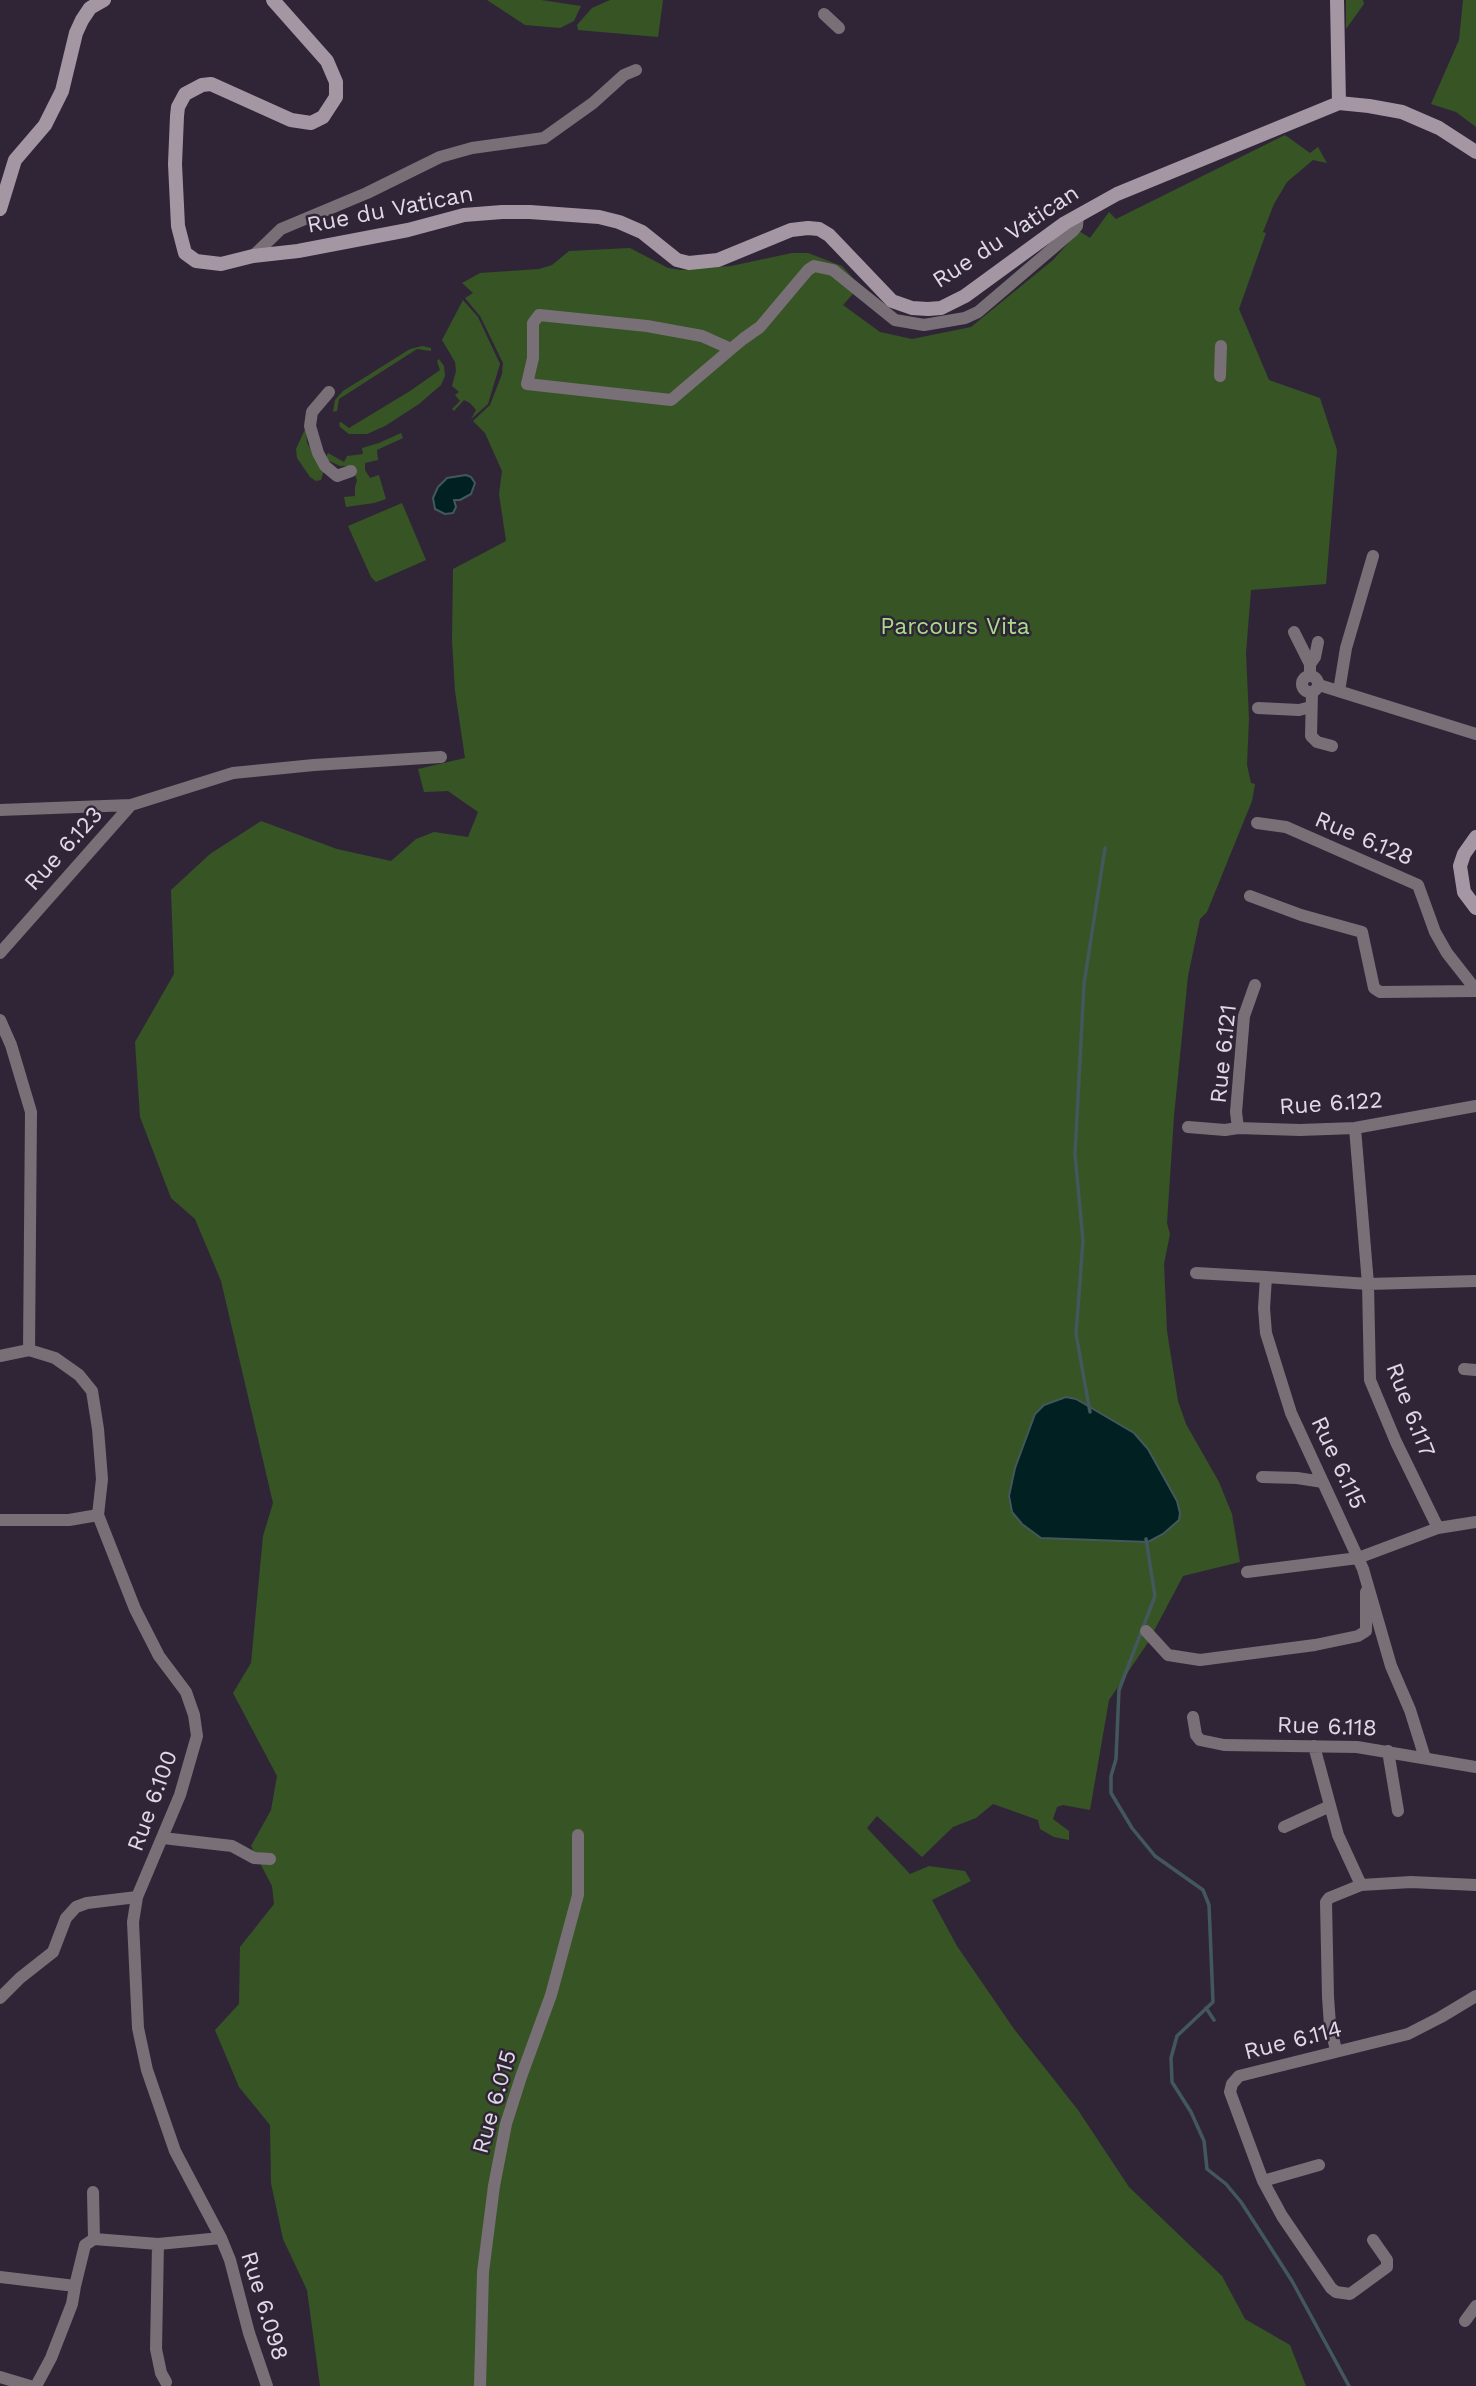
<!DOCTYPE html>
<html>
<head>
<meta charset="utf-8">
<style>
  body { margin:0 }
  canvas { display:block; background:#2f2537 }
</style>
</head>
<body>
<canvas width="1476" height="2386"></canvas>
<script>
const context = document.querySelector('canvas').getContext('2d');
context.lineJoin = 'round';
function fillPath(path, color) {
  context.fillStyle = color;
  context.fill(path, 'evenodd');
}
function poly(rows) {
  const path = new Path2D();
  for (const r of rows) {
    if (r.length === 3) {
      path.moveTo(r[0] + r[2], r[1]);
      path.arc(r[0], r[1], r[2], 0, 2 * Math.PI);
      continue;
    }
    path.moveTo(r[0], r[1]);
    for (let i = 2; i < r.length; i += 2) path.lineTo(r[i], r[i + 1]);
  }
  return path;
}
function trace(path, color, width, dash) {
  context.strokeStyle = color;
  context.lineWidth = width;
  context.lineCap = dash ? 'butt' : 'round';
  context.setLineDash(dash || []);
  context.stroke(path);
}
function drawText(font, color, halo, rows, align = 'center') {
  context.font = font + ' "Work Sans",sans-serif';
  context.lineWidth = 5;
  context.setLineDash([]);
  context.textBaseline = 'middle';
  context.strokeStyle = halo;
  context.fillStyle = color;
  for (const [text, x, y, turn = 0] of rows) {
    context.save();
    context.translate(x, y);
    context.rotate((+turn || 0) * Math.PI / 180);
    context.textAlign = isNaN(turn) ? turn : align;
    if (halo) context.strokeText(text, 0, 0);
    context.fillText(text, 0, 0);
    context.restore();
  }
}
fillPath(poly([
  [487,0,541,0,581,6,574,21,560,28,525,25],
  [610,0,663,0,658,37,578,30,577,25,592,8],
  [1346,0,1363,0,1364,4,1346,29],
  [1463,0,1476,0,1476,127,1456,112,1431,104,1459,40],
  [1285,135,1310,153,1318,147,1327,163,1313,160,1287,182,1274,204,1263,232,1266,233,1239,309,1269,380,1320,398,1337,450,1326,584,1251,590,1246,653,1249,719,1247,765,1251,783,1255,784,1252,801,1207,912,1200,919,1188,976,1174,1116,1167,1223,1170,1234,1164,1264,1167,1331,1178,1401,1186,1424,1219,1482,1232,1514,1240,1562,1183,1576,1147,1644,1109,1700,1090,1810,1063,1805,1057,1807,1053,1819,1069,1831,1069,1840,1054,1837,1040,1829,1038,1820,993,1804,976,1818,953,1827,922,1857,877,1816,867,1828,910,1874,929,1866,965,1871,971,1881,932,1900,957,1946,1014,2029,1078,2110,1129,2187,1222,2276,1245,2319,1290,2345,1306,2386,320,2386,307,2290,283,2239,271,2183,270,2125,239,2087,215,2030,239,2004,240,1947,274,1904,272,1886,251,1846,271,1810,277,1776,233,1693,251,1663,263,1536,273,1503,221,1281,195,1219,171,1198,140,1117,135,1042,174,974,171,890,210,854,261,821,337,849,391,861,416,839,434,832,468,837,478,812,448,791,424,792,418,769,465,758,455,691,452,640,453,569,506,541,499,494,502,471,485,433,473,421,490,405,502,374,503,363,480,316,465,298,473,293,462,283,480,273,539,269,552,265,569,251,630,248,668,268,681,270,731,266,792,253,808,253,842,266,860,286,843,305,880,332,912,339,971,327,1053,260,1079,231,1090,238,1109,212,1116,219],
  [463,300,478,317,500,364,488,404,471,419,476,410,470,403,464,400,454,411,452,409,460,401,455,395,459,392,452,386,456,371,455,362,442,340],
  [422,346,431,348,431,351,417,349,339,399,337,411,333,412,335,400,343,391,410,349],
  [439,359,444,366,445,376,441,385,419,404,385,426,367,434,349,434,340,427,339,423,341,422,349,428,410,391,440,370,437,361],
  [306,427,307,443,324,470,321,480,316,481,310,477,297,458,296,449],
  [401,433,403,438,377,450,378,460,365,463,365,470,370,478,379,475,386,499,374,503,346,507,344,497,355,496,355,487,357,480,351,466,340,466,325,459,328,453,344,462,347,456,363,454,362,448,379,443],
  [402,503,426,560,376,582,371,577,348,526]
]), '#365424');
const water = poly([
  [466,475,471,477,475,483,471,494,460,500,454,500,456,507,453,513,445,514,435,509,433,498,438,487,447,478,466,475],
  [1066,1397,1076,1399,1134,1433,1148,1449,1177,1501,1180,1513,1179,1520,1163,1534,1148,1542,1041,1538,1022,1524,1012,1512,1009,1496,1015,1468,1035,1414,1044,1405,1066,1397]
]);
fillPath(water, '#002022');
trace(water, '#43585c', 2);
trace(poly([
  [1090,1412,1076,1334,1083,1241,1075,1154,1084,984,1105,848],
  [1146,1539,1155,1596,1119,1690,1116,1759,1111,1776,1111,1793,1132,1828,1155,1856,1203,1890,1209,1905,1213,2002,1177,2036,1171,2058,1172,2082,1191,2112,1204,2141,1207,2169,1226,2184,1241,2202,1265,2239,1292,2281,1349,2386],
  [1206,2008,1214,2020]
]), '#43585c', 3.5);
trace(poly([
  [824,14,839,28],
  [253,256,281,229,367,193,440,157,472,148,544,138,593,103,624,75,636,70],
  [731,349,702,336,647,326,539,315,533,323,533,358,527,384,671,400,731,349,743,339,760,327,808,270,814,266,833,270,895,320,924,325,965,318,978,312,1073,231,1077,226,1078,215],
  [1220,376,1221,346],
  [329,392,312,412,310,426,318,453,325,466,337,476,351,471],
  [1294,632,1310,664,1310,675],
  [1310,664,1315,657,1318,642],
  [1310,684,8],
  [1319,685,1476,734],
  [1339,691,1346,648,1373,556],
  [1312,692,1311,736,1317,742,1332,746],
  [1258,708,1299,710,1311,707],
  [0,810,131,805,233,773,314,765,441,757],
  [1257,823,1286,827,1418,885,1435,932,1447,953,1476,990],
  [1250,896,1301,915,1362,932,1374,988,1380,992,1476,991],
  [0,953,131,805],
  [0,1020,11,1045,31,1112,29,1350],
  [1188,1127,1225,1130,1238,1128,1300,1130,1355,1128,1476,1106],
  [1238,1128,1236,1112,1244,1016,1255,985],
  [1355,1128,1368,1284,1266,1277,1264,1308,1266,1333,1291,1413,1363,1569,1391,1666,1410,1710,1425,1758],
  [1196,1273,1266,1277],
  [0,1356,29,1350,55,1358,79,1375,92,1391,98,1429,102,1479,98,1515,135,1609,159,1656,186,1692,194,1715,197,1736,180,1795,137,1897,87,1903,76,1907,66,1918,53,1952,20,1978,0,1998],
  [1464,1369,1476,1370],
  [1262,1477,1297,1478,1323,1482],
  [0,1520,69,1520,98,1515],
  [1438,1528,1396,1442,1370,1380,1368,1284,1476,1281],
  [1247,1572,1358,1558,1438,1528,1476,1522],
  [1146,1631,1168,1655,1200,1660,1315,1645,1358,1636,1366,1631,1366,1592],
  [1193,1717,1196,1735,1200,1740,1224,1745,1357,1747,1476,1767],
  [1314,1746,1338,1835,1361,1885,1411,1882,1476,1885],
  [1388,1751,1398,1811],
  [1284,1827,1330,1806],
  [163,1838,232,1846,254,1858,270,1859],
  [137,1897,133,1922,138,2028,147,2070,175,2151,221,2238,230,2260,249,2333,267,2386],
  [1336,2050,1330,2025,1328,1997,1326,1902,1329,1898,1361,1885],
  [1319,2165,1263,2181,1230,2092,1232,2084,1239,2076,1408,2034,1441,2017,1476,1996],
  [1263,2181,1282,2216,1331,2288,1336,2292,1350,2294,1387,2267,1387,2260,1373,2240],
  [93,2192,94,2239],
  [158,2244,156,2349,161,2373,166,2382],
  [0,2277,75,2286,72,2304,51,2358,36,2386],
  [75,2286,85,2245,94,2239,158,2244,221,2238],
  [1465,2321,1476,2306],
  [0,2377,30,2386],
  [480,2386,483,2272,494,2186,506,2124,521,2077,551,1995,571,1921,578,1895,578,1835]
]), '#786f77', 12);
trace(poly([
  [273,0,327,61,336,82,336,97,323,117,311,123,291,120,211,84,202,85,185,94,178,107,177,116,175,164,178,226,185,253,196,261,221,264,253,256,298,251,408,230,464,215,502,212,530,212,599,217,619,222,642,232,677,260,689,263,718,260,791,230,808,228,819,229,829,235,892,301,912,308,928,309,941,308,965,296,1065,223,1117,194,1339,103,1369,106,1402,112,1439,128,1476,152],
  [1337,0,1339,103],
  [0,209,15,160,45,125,62,91,76,33,82,20,90,8,104,0],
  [1476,837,1464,854,1460,866,1464,892,1476,908]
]), '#a497a3', 14);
drawText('23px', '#e0d9e5', '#2f2537', [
  ["Rue du Vatican",390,210,-11],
  ["Rue du Vatican",1006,237,-33],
  ["Rue 6.128",1364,839,23],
  ["Rue 6.123",64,849,-48],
  ["Rue 6.121",1224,1054,-84],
  ["Rue 6.122",1331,1104,-4],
  ["Rue 6.117",1410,1410,69],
  ["Rue 6.115",1338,1463,65],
  ["Rue 6.118",1327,1727,2],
  ["Rue 6.100",153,1801,-70],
  ["Rue 6.114",1293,2041,-14],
  ["Rue 6.015",495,2102,-74],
  ["Rue 6.098",264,2306,73]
]);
drawText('23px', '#a7dd8a', '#2f2537', [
  ["Parcours Vita",955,627]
]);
</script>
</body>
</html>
